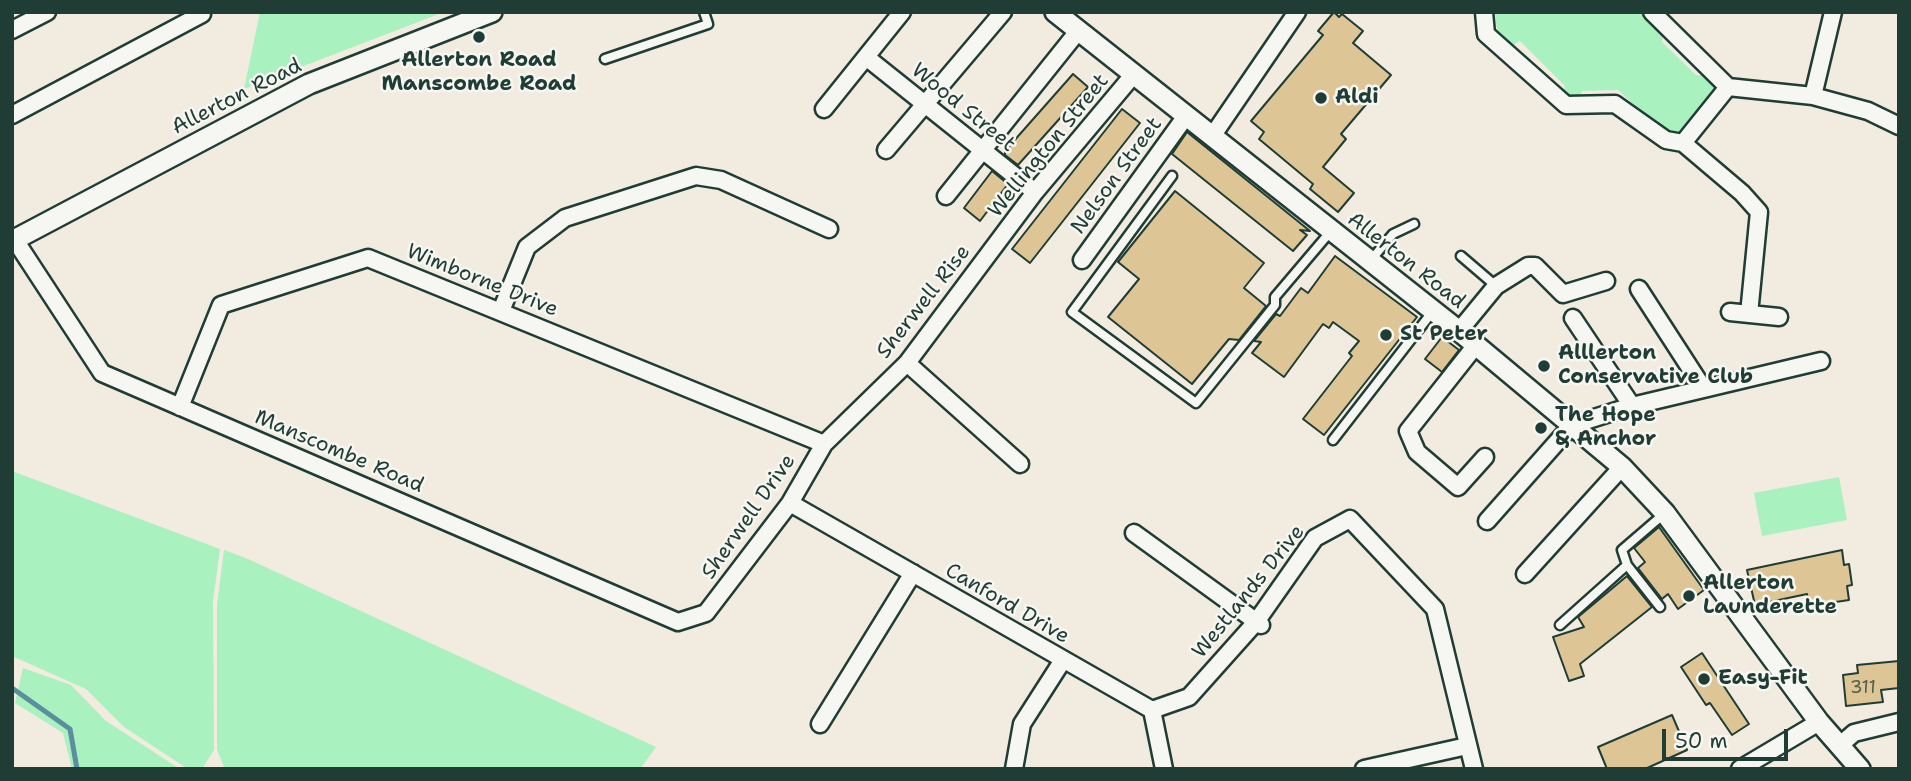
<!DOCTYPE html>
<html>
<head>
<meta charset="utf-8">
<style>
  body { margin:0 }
  #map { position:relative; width:1911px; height:781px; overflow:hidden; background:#f1ecdf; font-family:"Shantell Sans",sans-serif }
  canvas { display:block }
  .frame { position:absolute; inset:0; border:14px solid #1f3d34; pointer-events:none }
  .scale { position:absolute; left:1662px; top:729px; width:126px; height:32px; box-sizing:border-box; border:4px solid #1f3d34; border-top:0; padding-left:9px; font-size:21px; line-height:24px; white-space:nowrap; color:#1f3d34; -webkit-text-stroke:5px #f6f6f2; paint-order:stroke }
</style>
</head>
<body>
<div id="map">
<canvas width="1911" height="781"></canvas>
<div class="frame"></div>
<div class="scale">50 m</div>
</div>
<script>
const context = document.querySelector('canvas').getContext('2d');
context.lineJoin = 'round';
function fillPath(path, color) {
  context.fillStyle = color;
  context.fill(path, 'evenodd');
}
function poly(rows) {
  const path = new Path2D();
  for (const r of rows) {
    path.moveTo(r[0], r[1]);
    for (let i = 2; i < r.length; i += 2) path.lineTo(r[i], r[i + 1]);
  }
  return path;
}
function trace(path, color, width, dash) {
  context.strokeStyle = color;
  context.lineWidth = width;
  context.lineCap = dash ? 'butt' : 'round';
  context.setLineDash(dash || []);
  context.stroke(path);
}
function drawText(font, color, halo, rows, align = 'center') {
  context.font = font + ' "Shantell Sans",sans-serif';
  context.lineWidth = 5;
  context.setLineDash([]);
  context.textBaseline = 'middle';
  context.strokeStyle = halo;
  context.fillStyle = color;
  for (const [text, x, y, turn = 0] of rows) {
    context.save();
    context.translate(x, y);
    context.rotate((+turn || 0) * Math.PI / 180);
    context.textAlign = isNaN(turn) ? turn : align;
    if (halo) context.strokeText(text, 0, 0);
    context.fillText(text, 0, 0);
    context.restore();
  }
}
fillPath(poly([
  [260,12,444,12,244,89],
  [1495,12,1644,12,1663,30,1662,42,1696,75,1711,76,1716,86,1714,95,1680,133,1673,135,1666,134,1618,90,1582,91,1578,99,1572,99,1563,92,1565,86,1520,41,1513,45,1497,30],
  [12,471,220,549,213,601,214,750,202,769,188,769,124,727,86,689,12,656],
  [1839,477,1847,520,1762,536,1754,493],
  [224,550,248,559,656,747,640,769,225,769,217,750,217,605],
  [23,668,71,685,106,721,180,769,72,769,63,733,15,703]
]), '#a9f1be');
trace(poly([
  [12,688,70,729,77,769]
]), '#5b8e9e', 5);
const building = poly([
  [1334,12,1339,17,1342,14,1363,31,1353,43,1391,75,1341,134,1346,139,1323,167,1354,193,1338,212,1310,189,1313,184,1259,139,1264,132,1251,121,1323,35,1318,31,1334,12],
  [1073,74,1088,87,1018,165,1005,155,1005,151,1073,74],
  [1122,109,1140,123,1030,263,1012,249,1122,109],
  [1187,132,1310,231,1300,230,1307,235,1293,251,1172,154,1187,132],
  [992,171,1008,184,980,221,964,208,992,171],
  [1175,191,1264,263,1244,288,1266,306,1239,340,1229,339,1192,384,1108,317,1139,279,1118,262,1175,191],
  [1335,256,1417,317,1324,435,1303,419,1352,356,1349,353,1359,341,1333,322,1329,328,1323,324,1284,377,1252,353,1261,342,1254,341,1276,314,1280,316,1301,288,1308,293,1335,256],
  [1442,337,1459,350,1442,372,1425,359,1442,337],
  [1659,527,1704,590,1678,609,1668,594,1662,599,1638,568,1645,562,1634,548,1659,527],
  [1842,550,1844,565,1849,564,1852,585,1847,586,1849,600,1809,606,1807,594,1755,605,1747,570,1842,550],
  [1627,576,1652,607,1580,664,1584,676,1569,681,1553,637,1584,627,1578,617,1627,576],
  [1702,653,1749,724,1732,735,1710,703,1706,705,1681,667,1702,653],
  [1899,661,1899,688,1881,690,1883,702,1846,706,1843,675,1858,673,1857,665,1899,661],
  [1672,715,1687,750,1645,769,1607,769,1598,747,1672,715]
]);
fillPath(building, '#dec595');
trace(building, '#1f3d34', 2);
const service = poly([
  [605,59,708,24,704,12],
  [1172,176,1072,312,1196,403,1275,305,1275,297,1331,231],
  [1461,256,1496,286],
  [1370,261,1393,234,1414,224],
  [1333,440,1433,311],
  [1660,607,1627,565,1622,550,1665,513],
  [1560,625,1627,565]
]);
const minor = poly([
  [1484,12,1486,34,1566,105,1615,104,1666,140,1683,143],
  [1652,12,1728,87],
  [12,30,47,12],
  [866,57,1035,192],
  [1813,96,1833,12],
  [824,109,902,12],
  [12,115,202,14],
  [1213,135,1297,12],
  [1683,143,1728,87,1813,96,1868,111,1899,126],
  [1683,143,1742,193,1759,212,1749,314],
  [886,150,1003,12],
  [946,196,1079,30],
  [15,240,102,373,678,622,706,613,790,503,824,444,907,363,1035,192,1134,74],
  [1082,260,1186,116],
  [1639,289,1703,388],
  [501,311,527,247,565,218,696,176,721,180,829,229],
  [1730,312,1779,317],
  [1573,318,1632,406],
  [1459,331,1496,286,1528,266,1535,266,1563,294,1606,281],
  [1476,345,1408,431,1417,452,1458,487,1485,457],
  [907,363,1020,464],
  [180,407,221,305,368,258,824,444],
  [790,503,1152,710,1164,769],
  [1487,521,1572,425,1632,406,1821,361],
  [1134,533,1261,625],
  [1525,574,1622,467],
  [1152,710,1189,697,1256,622,1315,538,1350,519,1435,609,1474,769],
  [820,724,913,573],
  [1839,746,1854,733,1899,722],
  [1014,769,1022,724,1063,660],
  [1364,769,1467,746],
  [1740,769,1819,722]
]);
const tertiary = poly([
  [1055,12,1459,331,1622,467,1665,513,1819,722,1860,769],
  [12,241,309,84,492,12]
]);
trace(service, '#1f3d34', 13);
trace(minor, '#1f3d34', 21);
trace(tertiary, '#1f3d34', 24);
trace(service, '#f6f6f2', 8);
trace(minor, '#f6f6f2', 16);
trace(tertiary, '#f6f6f2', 19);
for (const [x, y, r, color] of [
  [479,37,7,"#1f3d34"],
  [1321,98,7,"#1f3d34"],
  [1386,335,7,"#1f3d34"],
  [1544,366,7,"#1f3d34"],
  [1541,428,7,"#1f3d34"],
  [1689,596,7,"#1f3d34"],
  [1704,679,7,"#1f3d34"]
]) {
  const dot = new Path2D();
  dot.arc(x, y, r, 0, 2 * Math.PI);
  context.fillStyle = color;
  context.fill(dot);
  trace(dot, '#f6f6f2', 2.5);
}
drawText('18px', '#4f5f4c', null, [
  ["311",1863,688]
]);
drawText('bold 21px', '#1f3d34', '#f6f6f2', [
  ["Allerton Road",479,61,"center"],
  ["Manscombe Road",479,85,"center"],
  ["Aldi",1335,98],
  ["St Peter",1400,335],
  ["Alllerton",1558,354],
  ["Conservative Club",1558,378],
  ["The Hope",1555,416],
  ["& Anchor",1555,440],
  ["Allerton",1703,584],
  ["Launderette",1703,608],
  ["Easy-Fit",1718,679]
], 'left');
drawText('21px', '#1f3d34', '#f6f6f2', [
  ["Allerton Road",237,97,-27],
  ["Wood Street",963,108,39],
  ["Wellington Street",1049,146,-51],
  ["Nelson Street",1117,176,-54],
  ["Allerton Road",1406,261,38],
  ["Wimborne Drive",482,281,22],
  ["Sherwell Rise",924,302,-52],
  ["Manscombe Road",339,452,23],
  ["Sherwell Drive",749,517,-55],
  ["Westlands Drive",1249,592,-51],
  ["Canford Drive",1007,604,30]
]);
</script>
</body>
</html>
